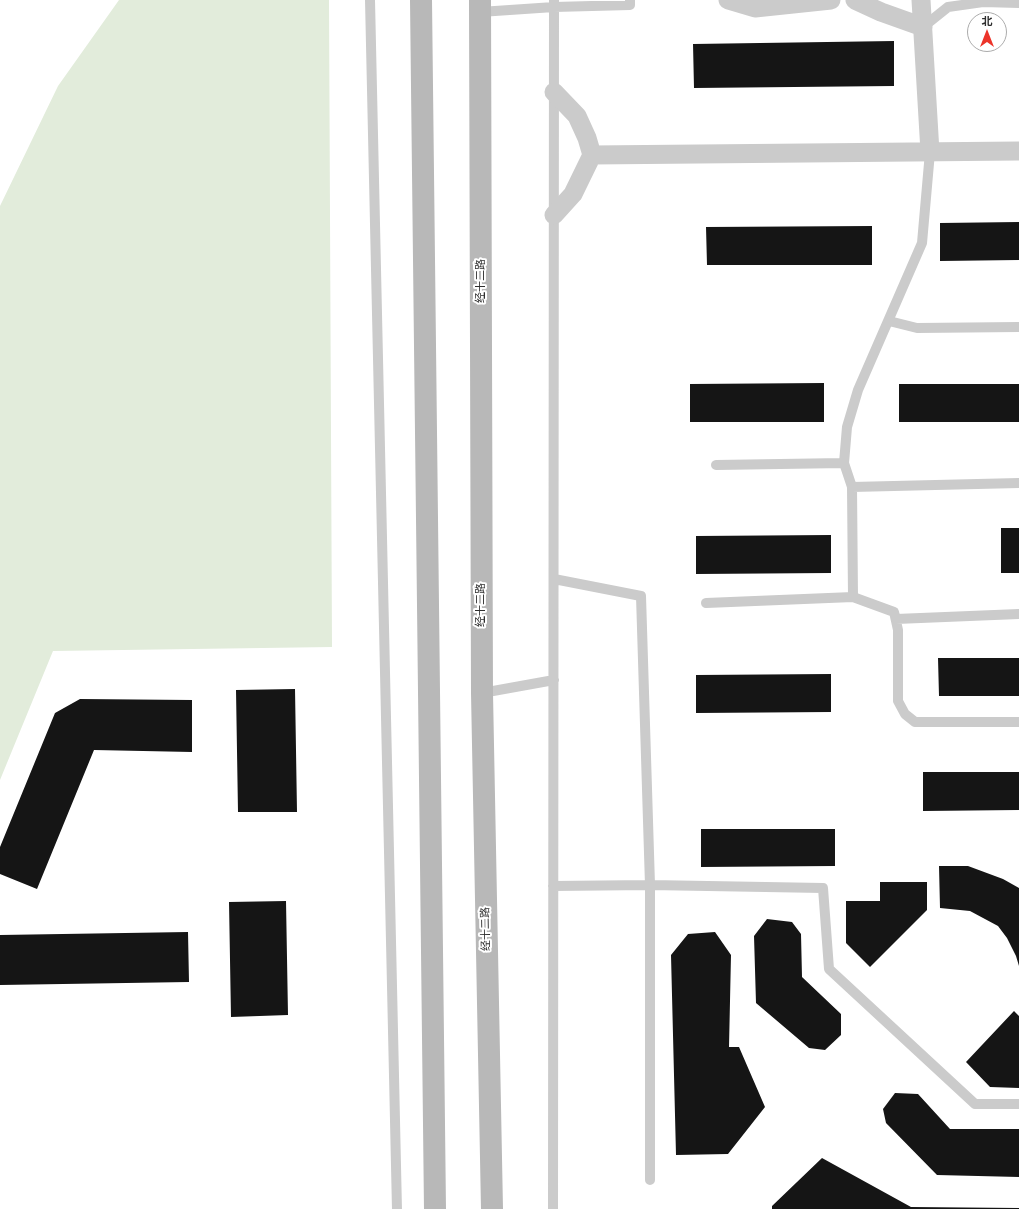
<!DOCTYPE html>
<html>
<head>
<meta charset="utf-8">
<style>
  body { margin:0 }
  #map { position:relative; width:1019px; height:1209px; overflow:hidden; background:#fff; font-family:Helvetica,"Noto Sans SC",sans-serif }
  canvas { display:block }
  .north { position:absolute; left:967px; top:12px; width:40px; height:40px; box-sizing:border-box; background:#fff; border:1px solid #ababab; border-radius:50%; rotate:0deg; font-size:11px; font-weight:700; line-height:16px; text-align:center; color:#2e2e2e }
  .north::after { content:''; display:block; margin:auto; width:14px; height:18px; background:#ec342a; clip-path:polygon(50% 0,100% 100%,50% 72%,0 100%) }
</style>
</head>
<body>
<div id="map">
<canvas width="1019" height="1209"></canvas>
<div class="north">北</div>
</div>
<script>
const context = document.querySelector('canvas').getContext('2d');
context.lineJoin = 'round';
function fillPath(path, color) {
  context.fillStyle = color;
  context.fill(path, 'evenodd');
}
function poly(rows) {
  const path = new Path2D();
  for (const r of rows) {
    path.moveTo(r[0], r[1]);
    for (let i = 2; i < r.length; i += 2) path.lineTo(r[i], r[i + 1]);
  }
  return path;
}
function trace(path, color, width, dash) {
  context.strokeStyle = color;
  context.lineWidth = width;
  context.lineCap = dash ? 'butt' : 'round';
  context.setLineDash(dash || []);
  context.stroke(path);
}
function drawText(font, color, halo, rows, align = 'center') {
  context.font = font + ' Helvetica,"Noto Sans SC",sans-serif';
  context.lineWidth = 4;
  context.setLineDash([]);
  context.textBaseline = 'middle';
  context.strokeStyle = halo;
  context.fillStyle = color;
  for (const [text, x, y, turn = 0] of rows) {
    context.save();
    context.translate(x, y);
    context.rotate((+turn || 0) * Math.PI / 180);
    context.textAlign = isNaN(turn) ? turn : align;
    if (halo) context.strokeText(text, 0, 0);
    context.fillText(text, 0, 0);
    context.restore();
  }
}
fillPath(poly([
  [119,0,329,0,332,647,53,651,0,780,0,206,58,86]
]), '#e2ecdb');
fillPath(poly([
  [894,41,894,86,694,88,693,44],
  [1019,222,1019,260,940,261,940,223],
  [872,226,872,265,707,265,706,227],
  [824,383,824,422,690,422,690,384],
  [899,384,1019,384,1019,422,899,422],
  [1001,528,1019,528,1019,573,1001,573],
  [831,535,831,573,696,574,696,536],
  [938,658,1019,658,1019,696,939,696],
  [831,674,831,712,696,713,696,675],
  [295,689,297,812,238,812,236,690],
  [80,699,192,700,192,752,94,750,37,889,0,874,0,847,55,713],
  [923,772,1019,772,1019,810,923,811],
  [701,829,835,829,835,866,701,867],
  [939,866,968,866,1003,879,1019,888,1019,966,1016,956,1007,938,998,926,970,911,940,908],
  [880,882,927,882,927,910,870,967,846,943,846,901,880,901],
  [286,901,288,1015,231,1017,229,902],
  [767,919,792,922,801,934,802,977,841,1014,841,1035,825,1050,809,1048,756,1003,754,936],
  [188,932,189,982,0,985,0,935],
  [715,932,731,955,729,1047,739,1047,765,1107,728,1154,676,1155,671,955,688,934],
  [1014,1011,1019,1016,1019,1088,990,1087,966,1062],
  [895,1093,918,1094,950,1129,1019,1129,1019,1177,937,1175,886,1123,883,1109],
  [822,1158,911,1207,1019,1208,1019,1209,772,1209,772,1206]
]), '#151515');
trace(poly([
  [370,0,397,1209],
  [480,12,554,7,630,5,630,0],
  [923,27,948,7,983,2,1019,3],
  [889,321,917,328,1019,327],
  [716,465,844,463],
  [852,487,1019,483],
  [554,579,641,596,650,885,650,1180],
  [853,597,852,487,844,463,847,427,858,390,922,243,930,152],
  [706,603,853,597,894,612,898,630,898,701,905,714,915,722,1019,722],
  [896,619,1019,614],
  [482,693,554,680],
  [553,886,650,885,823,888,829,969,975,1104,1019,1104],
  [553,1209,554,0]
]), '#cbcbcb', 10);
trace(poly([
  [728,0,755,8,831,0],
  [855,0,881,12,923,27],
  [921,0,930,152],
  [592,155,1019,151],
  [554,215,573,194,592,155,587,138,577,116,554,92]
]), '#cbcbcb', 19);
trace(poly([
  [421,0,435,1209],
  [480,0,482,693,492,1209]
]), '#b8b8b8', 22);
drawText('11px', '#2e2e2e', '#fff', [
  ["经十二路",481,281,-90],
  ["经十二路",481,605,-90],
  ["经十二路",486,929,-91]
]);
</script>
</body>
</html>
